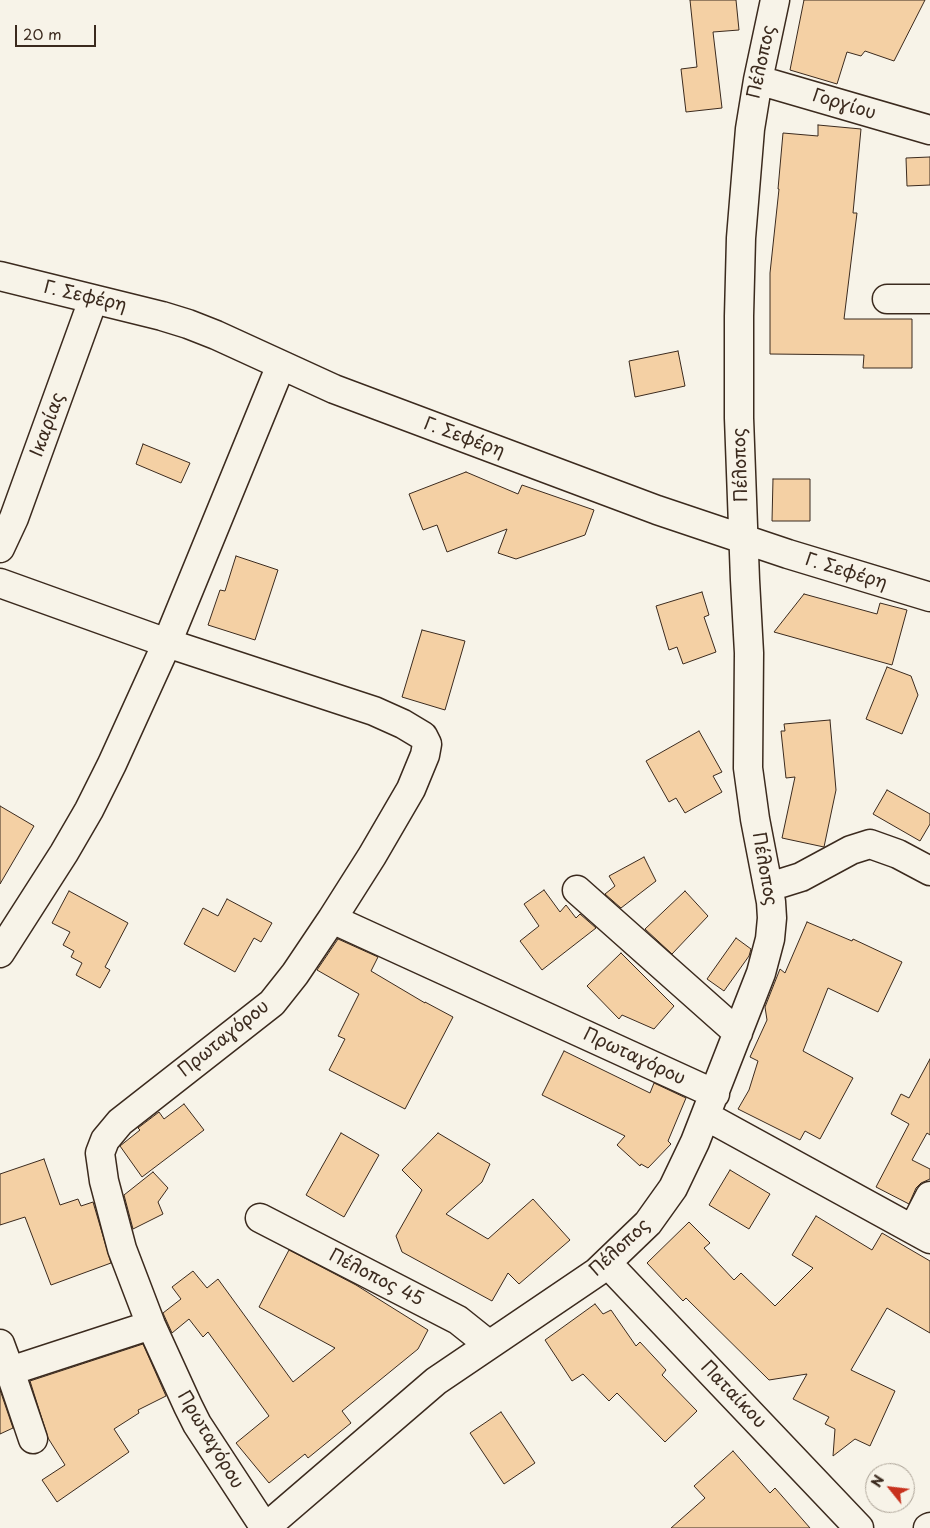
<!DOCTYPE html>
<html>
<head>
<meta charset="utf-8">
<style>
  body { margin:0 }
  #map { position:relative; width:930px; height:1528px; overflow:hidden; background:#f7f3e8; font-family:"Playpen Sans",sans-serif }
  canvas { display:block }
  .north { position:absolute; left:865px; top:1463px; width:50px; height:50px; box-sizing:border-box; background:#f7f3e8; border:1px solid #aca397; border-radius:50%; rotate:299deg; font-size:14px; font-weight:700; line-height:20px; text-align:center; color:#3b2a1e }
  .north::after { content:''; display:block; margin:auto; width:18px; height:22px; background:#c8321e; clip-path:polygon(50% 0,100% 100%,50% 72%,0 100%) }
  .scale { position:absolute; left:15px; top:25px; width:81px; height:22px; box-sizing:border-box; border:2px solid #3b2a1e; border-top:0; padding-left:6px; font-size:15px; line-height:18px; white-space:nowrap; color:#3b2a1e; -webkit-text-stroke:4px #f7f3e8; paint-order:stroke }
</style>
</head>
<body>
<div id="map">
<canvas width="930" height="1528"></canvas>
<div class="north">N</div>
<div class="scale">20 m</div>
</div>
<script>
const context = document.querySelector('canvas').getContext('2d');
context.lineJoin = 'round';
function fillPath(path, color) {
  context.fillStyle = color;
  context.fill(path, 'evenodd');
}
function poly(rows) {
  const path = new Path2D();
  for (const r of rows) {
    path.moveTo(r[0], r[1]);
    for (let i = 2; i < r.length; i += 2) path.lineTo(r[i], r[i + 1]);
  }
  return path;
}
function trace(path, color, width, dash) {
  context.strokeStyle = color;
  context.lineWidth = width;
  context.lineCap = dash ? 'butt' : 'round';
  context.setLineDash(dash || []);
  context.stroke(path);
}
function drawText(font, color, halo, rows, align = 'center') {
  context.font = font + ' "Playpen Sans",sans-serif';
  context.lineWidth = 4;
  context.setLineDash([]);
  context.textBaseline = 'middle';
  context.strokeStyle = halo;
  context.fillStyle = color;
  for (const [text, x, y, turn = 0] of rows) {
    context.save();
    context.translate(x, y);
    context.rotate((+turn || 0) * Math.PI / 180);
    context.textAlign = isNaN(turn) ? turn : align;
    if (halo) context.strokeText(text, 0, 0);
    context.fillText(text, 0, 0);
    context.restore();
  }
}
const building = poly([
  [690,0,736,0,739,30,713,32,722,108,686,112,681,69,697,67,690,0],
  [804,0,925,0,894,61,865,51,861,56,847,52,837,84,790,70,804,0],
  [818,125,861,129,853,213,857,213,844,319,912,319,912,368,863,368,864,355,770,354,770,273,779,189,778,189,783,133,818,136,818,125],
  [930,157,930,185,907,186,906,158,930,157],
  [678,351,685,386,635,397,629,361,678,351],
  [143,444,190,463,181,483,136,464,143,444],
  [466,472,518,494,522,485,594,510,585,535,516,559,498,553,507,529,447,552,437,525,423,530,409,494,466,472],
  [773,479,810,479,810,521,772,521,773,479],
  [236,556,278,570,255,640,208,625,220,590,225,591,236,556],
  [702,592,709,615,704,617,716,652,683,664,677,647,669,650,656,606,702,592],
  [804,594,877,614,880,603,907,610,892,665,774,632,804,594],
  [422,630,465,641,445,710,402,697,422,630],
  [887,667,911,676,918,695,902,734,866,719,887,667],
  [830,720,836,790,824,847,782,838,795,777,786,778,781,731,785,731,784,724,830,720],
  [699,731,722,772,713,776,722,792,685,813,676,798,669,802,646,761,699,731],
  [887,790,930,814,930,824,920,841,873,814,887,790],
  [0,806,34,826,0,884,0,806],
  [644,857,656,881,621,908,605,894,615,886,609,876,644,857],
  [544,890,560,912,566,905,576,918,580,914,596,928,542,970,520,941,539,926,524,904,544,890],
  [69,891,128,923,105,967,110,970,100,988,76,975,82,963,71,957,74,951,63,945,70,932,52,923,69,891],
  [685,891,708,916,672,954,645,929,685,891],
  [227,899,272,923,261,942,254,938,235,972,184,944,203,908,218,916,227,899],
  [807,922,852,941,853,939,902,962,878,1012,828,988,803,1051,853,1078,820,1139,805,1131,800,1140,738,1109,749,1090,758,1061,750,1057,767,1020,765,1007,780,969,785,973,807,922],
  [736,938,751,949,749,956,724,991,707,979,736,938],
  [338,939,378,957,371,971,425,1003,425,1002,453,1017,405,1109,329,1070,345,1039,338,1036,359,994,317,970,338,939],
  [621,953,674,1006,654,1029,622,1015,619,1019,587,986,621,953],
  [564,1051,650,1093,654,1083,686,1098,668,1141,671,1144,648,1168,641,1164,640,1166,617,1145,625,1136,542,1095,564,1051],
  [930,1059,930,1135,927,1133,912,1160,930,1169,930,1179,921,1183,916,1188,909,1204,876,1187,909,1124,891,1114,901,1094,909,1098,930,1059],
  [184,1104,204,1130,142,1177,120,1146,140,1130,138,1128,159,1112,164,1119,184,1104],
  [341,1133,379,1155,344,1217,306,1195,341,1133],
  [438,1133,490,1164,482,1182,446,1214,488,1239,533,1199,570,1240,519,1284,508,1273,492,1301,402,1252,396,1236,422,1190,402,1170,438,1133],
  [44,1159,60,1205,78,1199,81,1206,93,1202,111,1263,51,1285,25,1217,0,1225,0,1174,44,1159],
  [730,1170,770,1194,749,1229,709,1205,730,1170],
  [153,1172,168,1188,158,1202,163,1214,133,1229,124,1195,153,1172],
  [816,1216,872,1250,882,1233,930,1261,930,1333,887,1308,851,1370,895,1391,870,1446,855,1439,833,1456,835,1429,825,1424,829,1417,793,1399,807,1374,769,1380,686,1298,683,1301,647,1263,689,1222,710,1243,704,1248,734,1280,741,1273,775,1306,813,1268,792,1255,816,1216],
  [289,1250,356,1285,428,1330,418,1349,342,1411,351,1423,308,1458,305,1454,269,1483,236,1443,269,1416,208,1332,203,1337,189,1319,172,1333,163,1313,181,1299,172,1287,193,1271,207,1288,218,1279,293,1382,335,1348,259,1307,289,1250],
  [595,1304,603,1314,611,1310,636,1346,640,1342,666,1370,662,1375,697,1411,665,1442,617,1393,609,1401,583,1374,572,1381,545,1340,595,1304],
  [143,1344,166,1396,138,1410,139,1413,114,1429,129,1452,57,1502,42,1480,65,1465,48,1438,30,1381,143,1344],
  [0,1390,13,1428,0,1434,0,1390],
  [501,1412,535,1463,504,1484,470,1433,501,1412],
  [733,1451,770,1493,775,1488,810,1528,671,1528,705,1498,694,1486,733,1451]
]);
fillPath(building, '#f4d0a4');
trace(building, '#3b2a1e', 1);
const minor = poly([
  [758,80,930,130],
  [0,276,162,316,188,324,216,335,334,389,657,510,788,554,930,597],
  [887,299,930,299],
  [0,548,14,518,93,300],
  [0,583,167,643,374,711,403,724,423,736,427,744,425,755,411,789,372,856,332,919],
  [769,887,801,877,851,850,870,844,898,854,930,871],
  [577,890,738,1033],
  [0,953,64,853,89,810,112,764,167,643,281,365],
  [706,1116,930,1239],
  [260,1218,458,1320,488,1344],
  [913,1229,930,1196],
  [607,1263,859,1528],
  [0,1344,10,1371,151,1325],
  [10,1371,33,1439],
  [265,1528,436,1381,597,1272,648,1223,673,1188,695,1142,761,973,770,939,772,918,771,902,755,819,748,768,749,653,745,580,739,418,739,316,741,238,750,129,758,80,775,0],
  [265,1528,197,1424,188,1406,151,1325,122,1249,104,1181,100,1153,105,1140,120,1122,272,1003,295,974,332,919,715,1094],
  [928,1528,930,1527]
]);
trace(minor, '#3b2a1e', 31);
trace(minor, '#f7f3e8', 28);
drawText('18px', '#3b2a1e', '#f7f3e8', [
  ["Πέλοπος",762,62,-78],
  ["Γοργίου",844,105,17],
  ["Γ. Σεφέρη",85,297,13],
  ["Ικαρίας",48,425,-70],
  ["Γ. Σεφέρη",464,438,20],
  ["Πέλοπος",741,465,-92],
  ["Γ. Σεφέρη",846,572,17],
  ["Πέλοπος",764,869,80],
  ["Πρωταγόρου",224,1039,-39],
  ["Πρωταγόρου",634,1057,25],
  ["Πέλοπος",620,1248,-43],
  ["Πέλοπος 45",376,1278,27],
  ["Παταίκου",733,1395,46],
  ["Πρωταγόρου",210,1440,59]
]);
</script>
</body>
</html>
